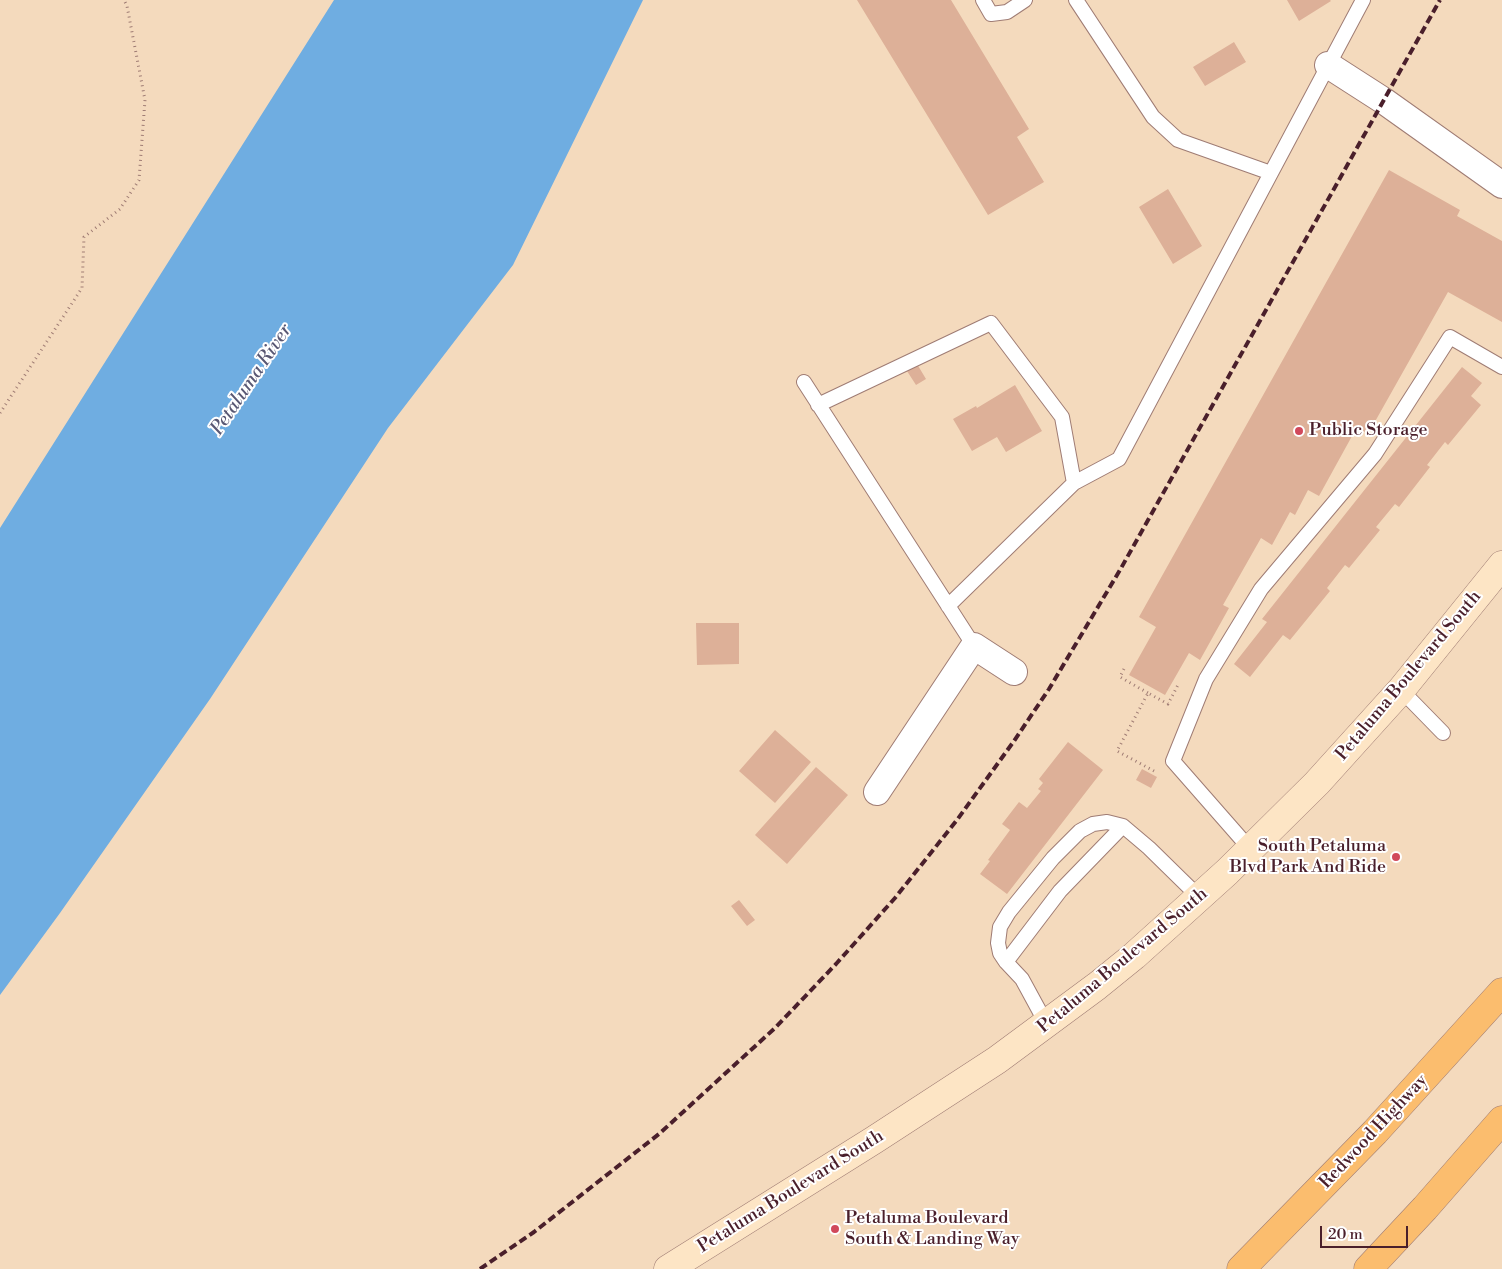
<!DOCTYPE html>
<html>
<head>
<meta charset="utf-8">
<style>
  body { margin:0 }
  #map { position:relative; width:1502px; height:1269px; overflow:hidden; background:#f4dabd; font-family:"Libre Bodoni",serif }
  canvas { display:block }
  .scale { position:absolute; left:1320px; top:1226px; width:88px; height:22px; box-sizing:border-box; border:2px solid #4a1f2b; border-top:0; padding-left:6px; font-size:15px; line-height:18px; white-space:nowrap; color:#4a1f2b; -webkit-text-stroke:4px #fff; paint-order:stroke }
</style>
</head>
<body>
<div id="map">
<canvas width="1502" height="1269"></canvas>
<div class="scale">20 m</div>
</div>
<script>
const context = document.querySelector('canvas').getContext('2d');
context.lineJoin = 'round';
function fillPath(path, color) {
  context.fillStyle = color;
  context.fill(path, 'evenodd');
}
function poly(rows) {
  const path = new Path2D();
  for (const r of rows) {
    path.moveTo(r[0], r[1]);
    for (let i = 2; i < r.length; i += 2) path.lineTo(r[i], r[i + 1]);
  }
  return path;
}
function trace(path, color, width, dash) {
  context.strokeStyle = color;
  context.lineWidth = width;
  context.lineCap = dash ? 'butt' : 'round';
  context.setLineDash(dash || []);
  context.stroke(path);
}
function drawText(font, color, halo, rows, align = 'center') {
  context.font = font + ' "Libre Bodoni",serif';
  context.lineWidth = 4;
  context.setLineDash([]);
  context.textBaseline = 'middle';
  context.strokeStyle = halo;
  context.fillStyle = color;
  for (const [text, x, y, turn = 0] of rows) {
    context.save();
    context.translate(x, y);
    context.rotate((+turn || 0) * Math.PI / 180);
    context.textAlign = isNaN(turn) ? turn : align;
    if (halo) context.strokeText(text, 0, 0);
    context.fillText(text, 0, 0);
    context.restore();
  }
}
fillPath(poly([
  [334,0,643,0,513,265,388,428,210,699,60,913,0,995,0,528]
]), '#6fade1');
fillPath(poly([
  [857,0,951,0,1029,129,1017,137,1044,182,988,215],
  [1287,0,1330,0,1331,1,1299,21],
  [1234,42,1246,62,1205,86,1193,67],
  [1389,170,1460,210,1457,216,1502,241,1502,322,1448,292,1368,434,1357,427,1319,496,1308,490,1295,515,1290,512,1272,545,1261,538,1223,605,1229,608,1200,660,1189,653,1165,695,1129,675,1156,627,1139,617],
  [1168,189,1202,246,1173,264,1139,207],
  [917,364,926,379,916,385,907,371],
  [1462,367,1482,383,1471,396,1481,405,1448,445,1445,442,1427,465,1430,467,1399,507,1395,504,1376,527,1380,530,1349,568,1345,565,1327,588,1330,591,1290,640,1283,635,1250,677,1234,664,1267,622,1262,619],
  [1015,385,1042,431,1006,452,997,437,972,451,953,419,976,406,977,408],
  [696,623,739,623,739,664,697,665],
  [775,730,811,762,775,803,739,771],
  [1068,742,1103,770,1007,894,980,874,990,861,988,860,1010,830,1002,824,1019,802,1027,808,1041,791,1038,789,1043,783,1039,779],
  [816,767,848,795,787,864,755,835],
  [1142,769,1157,777,1151,788,1136,780],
  [739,900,755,920,747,926,731,906]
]), '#ddb098');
const lane = poly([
  [983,0,991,14,1007,12,1025,0],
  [1076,0,1153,117,1178,140,1271,173],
  [804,382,974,646],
  [818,405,991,323,1062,417,1074,483],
  [948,606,1074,483,1119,459,1363,0],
  [1401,690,1443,733],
  [1251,850,1173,761,1206,679,1261,589,1375,454,1450,337,1502,367],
  [1006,962,1060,891,1123,826],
  [1047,1025,1022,979,1006,962,1000,953,998,943,1000,927,1009,912,1053,858,1080,831,1093,824,1107,822,1123,826,1149,848,1200,898]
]);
const street = poly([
  [1328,65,1384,101,1502,185],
  [877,792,974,646,1014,672]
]);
const secondary = poly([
  [668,1269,874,1140,997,1060,1097,986,1134,956,1227,872,1317,783,1401,690,1502,565]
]);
const highway = poly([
  [1241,1269,1375,1132,1502,992],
  [1368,1269,1425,1208,1502,1120]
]);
trace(lane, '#9f7c74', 16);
trace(street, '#9f7c74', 28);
trace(secondary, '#9f7c74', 29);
trace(highway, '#9f7c74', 29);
trace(poly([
  [0,413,82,288,84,237,120,209,139,180,145,100,127,6,124,0],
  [1124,669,1120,677,1148,693],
  [1154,771,1117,751,1148,693,1168,704,1179,683]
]), '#9f7c74', 3, [1, 4]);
trace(lane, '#fff', 14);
trace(street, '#fff', 26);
trace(secondary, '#fde5c5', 28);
trace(highway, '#fbbd6e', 28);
trace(poly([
  [480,1269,534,1232,659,1134,775,1028,836,964,895,898,957,820,1014,741,1049,689,1120,570,1440,0]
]), '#4a1f2b', 4, [8, 4]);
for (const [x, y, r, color] of [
  [1299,431,5,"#d1495b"],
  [1396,857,5,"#d1495b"],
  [835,1229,5,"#d1495b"]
]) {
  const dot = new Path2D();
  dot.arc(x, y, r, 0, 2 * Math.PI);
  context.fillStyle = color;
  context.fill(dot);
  trace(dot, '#fff', 2);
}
drawText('18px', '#4a1f2b', '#fff', [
  ["Public Storage",1309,431],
  ["South Petaluma",1386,847,"right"],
  ["Blvd Park And Ride",1386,868,"right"],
  ["Petaluma Boulevard",845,1219],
  ["South & Landing Way",845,1240]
], 'left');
drawText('18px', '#4a1f2b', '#fff', [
  ["Petaluma Boulevard South",1409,676,-50],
  ["Petaluma Boulevard South",1123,961,-40],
  ["Redwood Highway",1374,1132,-47],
  ["Petaluma Boulevard South",791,1192,-32]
]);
drawText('italic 19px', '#595874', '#fff', [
  ["Petaluma River",252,380,-56]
]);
</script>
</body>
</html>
